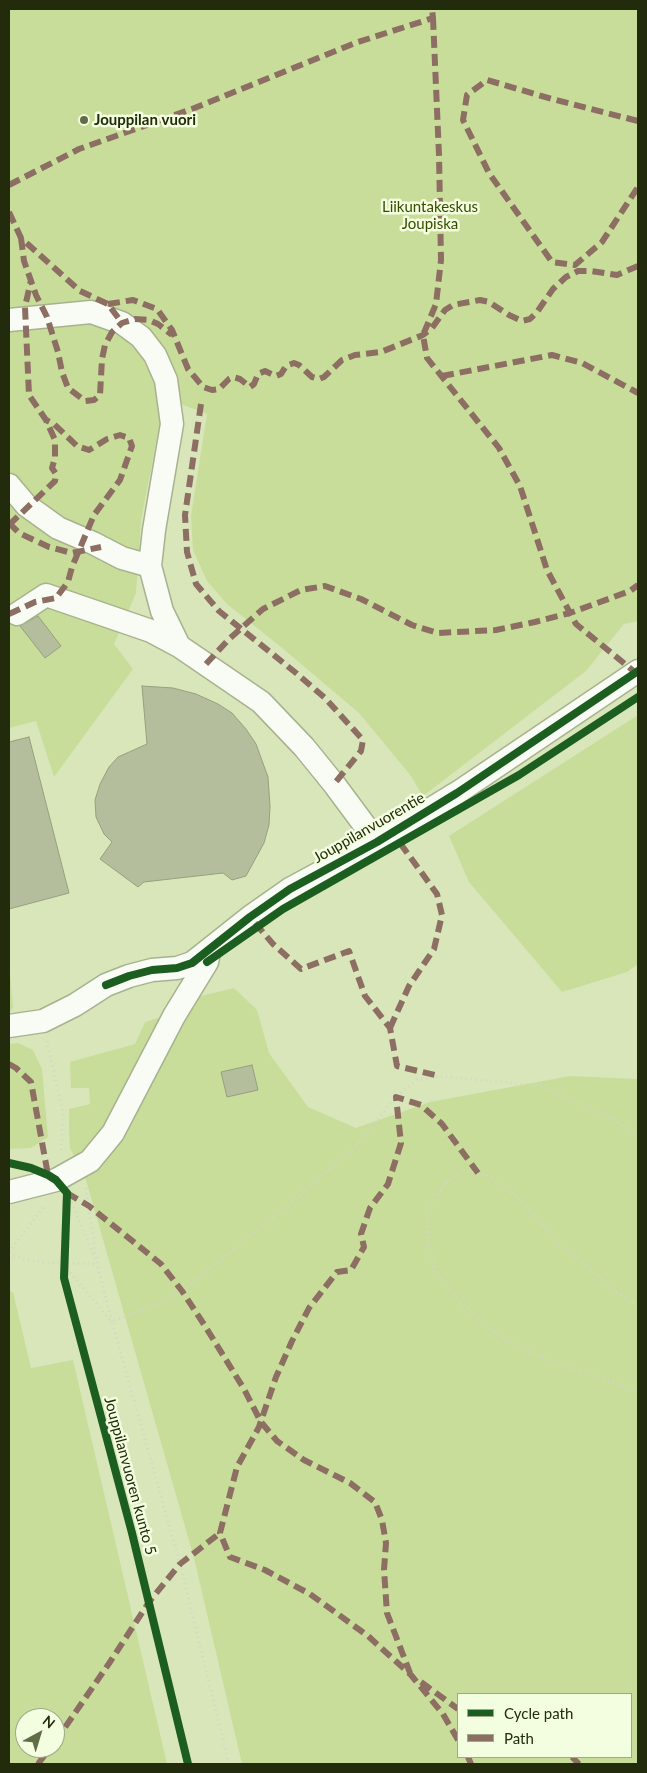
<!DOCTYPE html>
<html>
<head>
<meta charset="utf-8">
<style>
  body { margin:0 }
  #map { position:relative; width:647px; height:1773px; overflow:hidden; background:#d8e6ba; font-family:Lato,sans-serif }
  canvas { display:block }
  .frame { position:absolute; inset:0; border:10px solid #222b0b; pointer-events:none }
  .legend { position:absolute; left:457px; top:1693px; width:175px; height:65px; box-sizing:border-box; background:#f3fddf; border:1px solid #9fa98a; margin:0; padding:6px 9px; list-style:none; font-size:15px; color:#222b0b }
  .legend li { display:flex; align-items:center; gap:10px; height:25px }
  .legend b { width:25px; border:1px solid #9fa98a }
  .north { position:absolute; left:15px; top:1708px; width:50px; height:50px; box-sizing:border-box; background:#f3fddf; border:1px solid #9fa98a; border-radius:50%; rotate:39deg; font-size:14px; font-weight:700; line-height:20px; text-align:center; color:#222b0b }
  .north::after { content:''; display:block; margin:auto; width:18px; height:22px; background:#626c48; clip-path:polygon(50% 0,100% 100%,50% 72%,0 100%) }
</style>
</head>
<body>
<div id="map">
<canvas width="647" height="1773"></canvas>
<div class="frame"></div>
<ul class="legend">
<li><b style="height:6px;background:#1b5e20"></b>Cycle path</li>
<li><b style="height:6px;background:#8d6e63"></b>Path</li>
</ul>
<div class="north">N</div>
</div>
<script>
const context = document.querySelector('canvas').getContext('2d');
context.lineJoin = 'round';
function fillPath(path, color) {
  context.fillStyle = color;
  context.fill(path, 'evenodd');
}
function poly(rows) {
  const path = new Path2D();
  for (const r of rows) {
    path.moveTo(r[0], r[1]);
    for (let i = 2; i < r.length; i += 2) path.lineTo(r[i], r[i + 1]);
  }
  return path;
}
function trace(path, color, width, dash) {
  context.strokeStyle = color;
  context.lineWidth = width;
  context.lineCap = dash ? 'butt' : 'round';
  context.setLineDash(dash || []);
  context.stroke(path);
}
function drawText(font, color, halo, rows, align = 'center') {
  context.font = font + ' Lato,sans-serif';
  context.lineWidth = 5;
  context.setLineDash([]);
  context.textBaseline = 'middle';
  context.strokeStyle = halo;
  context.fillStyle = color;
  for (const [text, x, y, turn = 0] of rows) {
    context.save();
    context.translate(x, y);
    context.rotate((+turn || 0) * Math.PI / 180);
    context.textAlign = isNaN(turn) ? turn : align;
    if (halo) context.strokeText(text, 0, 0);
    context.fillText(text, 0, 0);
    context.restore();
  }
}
fillPath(poly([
  [9,9,638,9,638,621,624,624,586,671,423,796,411,776,359,713,281,647,227,604,207,581,193,550,191,516,207,414,165,398,141,520,136,593,114,644,133,669,54,777,36,721,9,728],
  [638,715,638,964,627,972,562,992,469,882,449,836],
  [10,973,13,1008,9,1013,9,974],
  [234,988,257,1010,269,1053,308,1107,356,1128,430,1102,570,1076,638,1079,638,1764,242,1764,194,1558,86,1180,70,1148,69,1131,69,1109,90,1104,89,1088,71,1088,70,1062,135,1044,145,1022,178,1012,197,997],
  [458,1694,631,1694,631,1757,458,1757],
  [18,1043,33,1050,42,1069,48,1137,31,1148,9,1149,9,1044],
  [9,1291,13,1292,31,1368,73,1360,167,1764,9,1764],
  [25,1718,55,1718,55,1748,25,1748]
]), '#c9dd9a');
const building = poly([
  [38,616,61,646,45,658,20,626,38,616],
  [142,686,173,688,196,694,218,704,232,713,246,729,256,744,268,777,270,806,269,825,264,843,246,876,232,880,223,873,144,882,138,887,100,859,112,842,104,834,96,817,95,800,100,784,109,767,118,757,147,744,142,686],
  [29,737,69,893,9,909,9,742,29,737],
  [252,1065,258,1090,227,1097,221,1072,252,1065]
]);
fillPath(building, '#b4be9c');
trace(building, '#96a07e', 1);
const minor = poly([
  [9,320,91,312,122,323,141,337,155,355,166,380,172,424,154,530,150,566,162,611,179,646,261,702,304,747,334,784,377,842],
  [9,485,26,505,58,528,93,543,122,558,150,566],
  [17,614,46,595,151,631,179,646],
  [9,1026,43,1021,75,1005,106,985,129,976,152,970,177,968,192,963,250,917,290,889,377,842,457,793,638,671],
  [9,1192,56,1180,90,1161,113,1133,174,1016,207,962,209,952]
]);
trace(minor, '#a7b28f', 25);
trace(poly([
  [47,1041,63,1113,61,1153],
  [86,1188,97,1264,112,1322],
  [9,1252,45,1205],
  [9,1254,27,1260,48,1263,97,1264,69,1196],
  [64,1265,110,1320],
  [638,1306,614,1290,555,1240,523,1202,486,1174,463,1171,446,1183,428,1211,428,1242,435,1271,461,1303,495,1333,535,1355,638,1391],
  [229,1764,180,1564,112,1322,157,1304,182,1291,286,1207,355,1147,396,1097,417,1080,439,1076,542,1086,613,1119,638,1136]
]), '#d2d6c8', 3, [1, 4]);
trace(minor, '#f9fbf5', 22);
trace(poly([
  [433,18,439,155,441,260,436,304,423,335,427,358,499,448,520,486,547,570,576,624,636,673],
  [638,121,552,99,487,80,467,95,463,120,489,173,552,262,575,265,602,242,638,187],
  [9,185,79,149,192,109,355,43,433,18,432,9],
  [9,212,21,238,80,291,108,304,122,323],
  [21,238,24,261,36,295,47,317,58,352,62,372,68,388,85,401,94,400,100,395,102,359,105,345,112,332,122,323,135,319,149,320,158,324,172,335],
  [108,304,133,300,157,309,172,330,188,369,203,387,212,390,219,389,229,379,233,377,240,379,250,387,254,384,258,374,265,371,276,376,281,374,286,366,294,363,299,365,312,377,319,379,324,377,342,360,355,355,381,352,423,335,432,328,445,310,453,305,480,300,489,302,509,315,522,321,530,319,537,312,553,289,566,277,578,271,591,271,617,275,638,266],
  [442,376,552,355,582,363,638,393],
  [201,404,185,515,187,552,196,584,219,611,296,673,325,698,363,740,361,751,334,784],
  [9,523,19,533,49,547,72,553,101,547],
  [9,525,55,481,56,474,52,468,55,458,55,440,46,420,29,395,25,307,31,280],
  [9,614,35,602,56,598,68,582,72,567,94,515,120,480,132,446,129,438,120,435,107,439,89,450,77,446,54,424,46,420],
  [206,664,229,639,263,609,301,590,325,586,361,599,412,625,438,633,496,630,535,622,570,613,630,591,638,585],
  [255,923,273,944,301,969,349,951,365,996,390,1028,397,1066,439,1076],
  [390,1028,409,986,434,949,442,915,437,894,400,843],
  [9,1064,16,1068,31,1082,48,1175],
  [67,1193,89,1206,161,1264,182,1291,205,1326,244,1389,261,1422,277,1441,304,1460,350,1483,375,1502,382,1520,386,1543,384,1570,387,1613,410,1673],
  [421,1682,458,1709],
  [458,1740,443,1714,411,1675,368,1636,310,1594,265,1570,230,1557,220,1533,237,1467,259,1427,276,1377,292,1341,309,1308,337,1272,351,1270,364,1247,361,1234,370,1208,388,1184,401,1143,396,1097,421,1105,442,1124,478,1173],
  [55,1742,110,1662,149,1602,180,1564,220,1533],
  [468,1757,471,1764],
  [572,1757,579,1764],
  [38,1764,50,1748]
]), '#8d6e63', 6, [12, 6]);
trace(poly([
  [207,962,283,909,519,775,638,697],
  [106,985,129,976,152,970,177,968,192,963,250,917,290,889,377,842,457,793,638,671],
  [9,1163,31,1168,48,1175,56,1180,67,1193,64,1278,132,1533,188,1764]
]), '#1b5e20', 8);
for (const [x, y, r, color] of [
  [84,120,5,"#626c48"]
]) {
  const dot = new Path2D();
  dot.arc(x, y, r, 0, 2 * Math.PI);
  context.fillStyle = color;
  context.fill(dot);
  trace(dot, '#f3fddf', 2);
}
drawText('bold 15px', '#222b0b', '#f3fddf', [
  ["Jouppilan vuori",94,120]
], 'left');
drawText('15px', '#3a4b00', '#f3fddf', [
  ["Liikuntakeskus",430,207],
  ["Joupiska",430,224]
]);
drawText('15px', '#222b0b', '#f3fddf', [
  ["Jouppilanvuorentie",369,828,-30],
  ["Jouppilanvuoren kunto 5",130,1476,75]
]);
</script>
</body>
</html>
